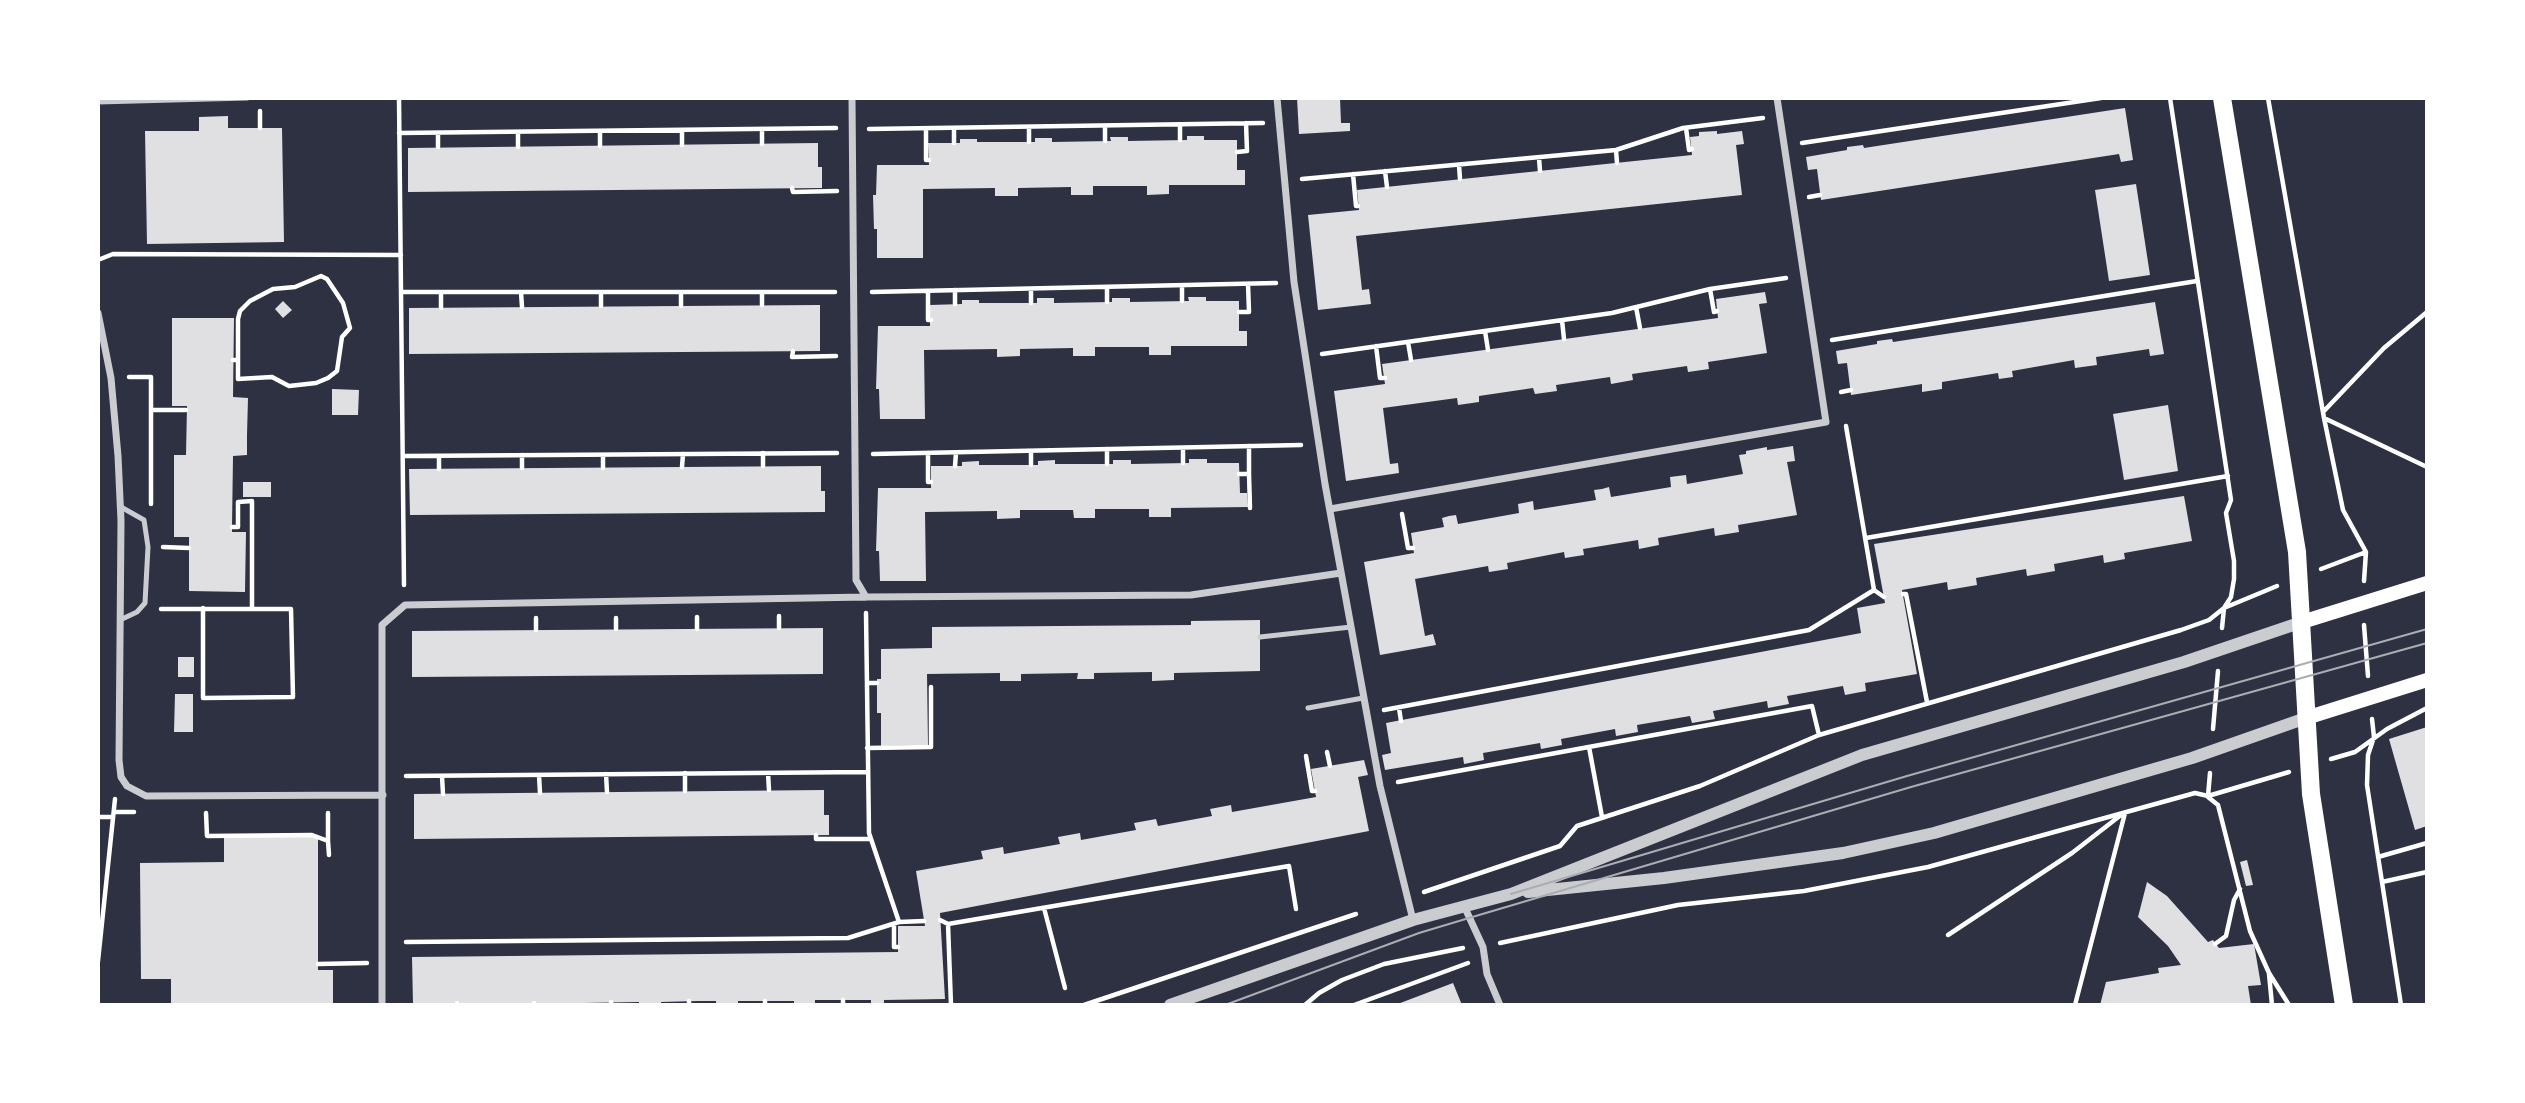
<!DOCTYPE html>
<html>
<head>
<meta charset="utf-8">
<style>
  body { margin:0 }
  #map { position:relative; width:2525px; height:1103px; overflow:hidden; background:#2d3142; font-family:Manrope,sans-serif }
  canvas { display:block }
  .frame { position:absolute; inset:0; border:100px solid #fff; pointer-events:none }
</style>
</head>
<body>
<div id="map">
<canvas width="2525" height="1103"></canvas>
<div class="frame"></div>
</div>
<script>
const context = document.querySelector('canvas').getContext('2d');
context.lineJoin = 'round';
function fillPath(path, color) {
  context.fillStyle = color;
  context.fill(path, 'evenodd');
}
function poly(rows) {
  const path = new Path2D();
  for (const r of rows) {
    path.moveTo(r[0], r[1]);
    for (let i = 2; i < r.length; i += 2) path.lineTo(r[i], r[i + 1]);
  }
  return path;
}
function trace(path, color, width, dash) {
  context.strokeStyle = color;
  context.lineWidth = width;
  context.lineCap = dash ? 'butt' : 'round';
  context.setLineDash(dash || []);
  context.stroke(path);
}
fillPath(poly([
  [1297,98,1340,98,1341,123,1350,123,1350,131,1299,134],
  [2125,108,2133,160,2121,162,2119,154,1821,200,1817,169,1808,170,1806,157,1847,150,1847,147,1863,145,1864,148],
  [228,116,228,128,282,128,284,242,147,244,145,131,199,131,199,117],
  [1717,131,1717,134,1742,131,1744,144,1736,145,1742,195,1356,236,1362,290,1369,289,1371,304,1318,310,1308,215,1359,210,1357,190,1692,155,1690,137,1699,136,1699,132],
  [1187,136,1204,136,1204,140,1237,140,1237,170,1245,170,1245,185,1169,185,1169,194,1147,195,1147,186,1093,186,1093,195,1071,195,1071,187,1018,188,1018,196,995,196,995,188,923,189,923,258,877,258,877,229,874,229,873,195,876,195,877,165,929,165,928,143,960,143,960,139,977,139,977,142,1035,142,1035,138,1052,138,1052,142,1111,141,1110,137,1128,137,1128,141,1187,140],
  [818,143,818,167,822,167,822,188,408,192,408,148],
  [2136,184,2150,275,2109,281,2095,190],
  [1765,292,1767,303,1759,304,1767,353,1708,362,1709,369,1688,372,1687,366,1632,374,1633,380,1611,384,1610,377,1556,385,1557,391,1535,394,1533,388,1479,396,1479,402,1458,405,1457,398,1383,408,1390,464,1398,463,1399,473,1346,481,1334,391,1385,384,1382,364,1718,318,1716,299],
  [1188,297,1206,297,1206,301,1239,301,1239,331,1247,331,1247,346,1171,346,1171,355,1149,355,1149,347,1095,347,1095,356,1073,356,1073,348,1020,349,1020,356,997,357,997,349,924,350,925,419,880,419,879,389,876,389,878,326,930,326,930,305,962,304,962,300,979,300,979,303,1037,303,1037,298,1054,298,1054,303,1112,302,1112,298,1130,298,1130,302,1189,301],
  [283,301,292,310,283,318,275,309],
  [2155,302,2164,354,2150,356,2149,349,2096,357,2097,365,2075,368,2074,360,2012,371,2013,377,1999,379,1998,373,1942,382,1942,389,1922,392,1922,384,1851,395,1847,363,1838,364,1836,351,1877,344,1877,341,1892,339,1893,342],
  [820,305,820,351,409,354,409,308],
  [172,318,234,318,233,397,248,398,247,435,247,455,233,456,232,527,232,532,246,532,245,592,189,591,189,537,174,537,174,455,186,455,187,406,172,406],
  [332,389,359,390,358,415,332,415],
  [2168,405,2178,471,2124,480,2113,414],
  [1793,446,1795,461,1787,462,1797,515,1738,525,1739,532,1715,536,1714,528,1658,538,1659,545,1639,549,1638,540,1583,549,1584,555,1565,558,1564,552,1507,563,1508,569,1489,572,1488,566,1415,579,1425,636,1433,634,1436,645,1380,655,1364,562,1414,553,1411,533,1444,527,1442,518,1449,516,1456,515,1458,524,1519,513,1518,504,1533,501,1534,510,1596,500,1594,490,1602,489,1609,487,1611,497,1671,487,1670,477,1686,475,1687,484,1743,474,1739,455,1746,454,1746,451,1767,447,1767,450],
  [1189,459,1207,459,1207,463,1239,463,1240,493,1247,493,1248,507,1171,508,1171,517,1149,517,1149,509,1095,509,1095,518,1074,518,1073,510,1020,510,1020,518,997,519,997,511,925,512,926,581,880,581,879,551,876,551,878,488,931,488,931,466,962,466,962,462,979,461,979,465,1038,465,1038,461,1055,460,1055,464,1113,464,1113,460,1131,460,1131,464,1189,463],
  [821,466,821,491,825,491,825,512,410,515,409,469],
  [243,482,271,482,271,497,243,497],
  [2184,496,2192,541,2124,553,2125,559,2104,563,2103,555,2054,564,2055,571,2027,576,2026,569,1976,578,1977,585,1948,590,1947,582,1902,590,1917,674,1865,683,1866,691,1845,695,1843,686,1787,696,1789,704,1768,708,1767,701,1713,711,1715,719,1692,723,1690,716,1637,725,1638,732,1616,736,1615,729,1561,739,1562,745,1541,749,1540,743,1483,753,1484,760,1464,764,1463,757,1385,770,1382,755,1391,753,1386,723,1861,633,1857,608,1885,603,1874,544],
  [1260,620,1260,671,1174,673,1174,680,1152,681,1152,672,1094,673,1094,679,1077,679,1078,673,1021,674,1021,681,1000,681,1000,673,927,674,928,745,881,746,881,713,877,713,877,679,881,679,881,649,932,648,932,627,1191,625,1191,621],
  [823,628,823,674,412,677,412,631],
  [178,657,194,657,194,677,178,677],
  [175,694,193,694,193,732,174,732],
  [2427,727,2427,826,2415,830,2389,739],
  [1364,760,1368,775,1358,777,1369,831,940,913,945,999,884,1000,884,1005,871,1005,871,1000,815,1000,815,1005,794,1005,794,1001,738,1001,738,1005,716,1005,716,1001,698,1001,661,1002,661,1005,639,1005,639,1002,583,1003,583,1005,562,1005,562,1003,413,1005,412,957,898,952,898,926,925,926,916,871,983,859,981,851,1003,847,1004,854,1060,844,1058,837,1080,833,1081,840,1136,830,1134,823,1156,819,1158,826,1212,816,1210,809,1231,805,1232,812,1316,797,1311,769],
  [824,790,824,815,829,815,829,835,414,839,414,794],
  [224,837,318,837,318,970,333,970,333,1005,171,1005,171,979,141,979,140,863,224,862],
  [2247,860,2253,885,2246,886,2240,862],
  [2147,882,2167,896,2208,942,2213,940,2219,948,2254,944,2261,985,2248,986,2251,1005,2100,1005,2106,982,2159,973,2158,968,2181,965,2168,946,2138,917],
  [1453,983,1462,1005,1395,1005]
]), '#e0e0e3');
trace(poly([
  [399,98,404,585],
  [2170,98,2231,500,2226,513,2234,561,2234,579,2231,597,2224,608,2222,628],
  [2268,98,2324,418,2343,510,2366,552,2364,581],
  [260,128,260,111],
  [1686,128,1689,150,1692,149],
  [762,129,762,144],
  [869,129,1263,123],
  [926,129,926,160,929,160],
  [600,131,600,146],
  [399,133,836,128],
  [1180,140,1180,125],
  [1105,141,1105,126],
  [1029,142,1029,127],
  [954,143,954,128],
  [1802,143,2101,98],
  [682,145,682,130],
  [438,147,438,133],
  [518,147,518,132],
  [1616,150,1617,163],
  [1237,152,1247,151,1246,123],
  [1539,158,1540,171],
  [1459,165,1460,179],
  [1385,171,1387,187],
  [1353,174,1356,206,1358,206],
  [1302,179,1616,150,1683,128,1763,118],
  [792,188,793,192,837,191],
  [1809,197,1820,195],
  [98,260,113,254,401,255],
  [1031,289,1031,303],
  [1710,289,1714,312,1717,311],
  [928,291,928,320,931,320],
  [401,292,835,292],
  [441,292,441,308],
  [521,292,522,307],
  [601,292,601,306],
  [681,292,681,306],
  [762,292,762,305],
  [872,292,1276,283],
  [1182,301,1182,286],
  [1107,302,1107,287],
  [955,304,955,290],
  [1636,307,1640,328],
  [1239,312,1249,312,1248,284],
  [1562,320,1564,339],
  [1485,331,1488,350],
  [1832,340,2197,281],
  [1408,342,1411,360],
  [1376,346,1380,378,1385,378],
  [793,351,792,357,836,356],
  [1322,354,1612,313,1710,289,1786,278],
  [233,360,238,360,238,319,240,311,250,301,273,289,295,287,321,276,327,279,343,303,350,328,342,337,337,371,328,378,316,383,289,386,272,377,238,379,238,360],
  [129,377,151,377,151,504],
  [1841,392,1851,390],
  [151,410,186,410],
  [2324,411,2384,348,2427,312],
  [2324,418,2427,467],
  [1846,426,1874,590],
  [1031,451,1031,465],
  [763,453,763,466],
  [928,453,928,482,931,482],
  [873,454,1301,445],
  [522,455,522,468],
  [603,455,603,468],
  [404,456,837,453],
  [1183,463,1183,448],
  [1107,464,1107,449],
  [955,466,956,453],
  [682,467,683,454],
  [439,469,439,456],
  [1239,474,1249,474,1249,446],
  [1249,474,1250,508],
  [1402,514,1408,548,1413,548],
  [1866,538,2228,476],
  [163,547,189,548],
  [2321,569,2366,552],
  [1874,590,1884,597],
  [1903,594,1906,594,1927,702],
  [203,608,203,698,293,697,291,609,252,609],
  [161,609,252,609,252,501,238,502,238,527,232,527],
  [866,613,869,833,899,922],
  [779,616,779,628],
  [697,617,697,629],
  [2364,625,2368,676],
  [616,629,616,618],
  [536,630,536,618],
  [867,683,877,683],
  [1399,708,1401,721],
  [1384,710,1809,630,1874,590],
  [2372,719,2374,737,2368,755,2367,785,2401,1005],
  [2213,729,2218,671],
  [1589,747,1602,817],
  [867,748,931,747,931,687],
  [1327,752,1330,766],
  [1306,756,1312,791,1315,791],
  [2331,759,2355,752,2387,729,2427,708],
  [768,773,769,790],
  [606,774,607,792],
  [539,775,540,793],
  [406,776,867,772],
  [442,776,443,794],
  [1398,782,1812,706,1819,735],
  [685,791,685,773],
  [2208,796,2210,773],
  [2208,797,2218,805,2250,931,2269,973,2289,1005],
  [114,812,134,812],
  [206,813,207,836,312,835,328,841,329,855],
  [328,813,328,841],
  [98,817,113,817],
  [816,835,816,839,871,839],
  [2378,857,2427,843],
  [2382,882,2427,872],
  [1424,892,1560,846,1577,826,1700,786,1819,735,2181,630,2209,620,2224,608,2277,586],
  [1044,908,1065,988],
  [940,920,948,924,1289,866,1296,909],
  [894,924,894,947,898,947],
  [948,924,951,1005],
  [1948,935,2072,853,2121,815],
  [406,942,848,938,899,922,924,921],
  [1500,943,1678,905,1804,891,1928,867,2195,793,2208,796,2289,772],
  [2215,944,2226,936,2234,900,2240,889],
  [98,961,115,799],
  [318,964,367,963],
  [2269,974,2272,1005],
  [843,1000,843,1005],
  [689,1001,689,1005],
  [765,1001,765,1005],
  [611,1002,611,1005],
  [457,1003,457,1005],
  [534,1005,534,1003],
  [1084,1005,1356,914],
  [1305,1005,1319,993,1342,980,1384,964,1463,948],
  [1354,1005,1468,963],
  [2075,1005,2125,813]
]), '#fff', 4.5);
trace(poly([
  [98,102,247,98],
  [120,620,137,612,145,603,148,547,144,520,121,507],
  [1260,637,1351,627],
  [1308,708,1363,698]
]), '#caccd0', 5);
trace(poly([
  [852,98,856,580,866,597],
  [1277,98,1294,282,1325,484,1380,786,1413,920],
  [98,313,111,378,118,456,121,521,119,760,121,777,127,786,146,796,383,795],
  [1330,509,1826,422,1777,98],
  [1465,908,1483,947,1487,974,1500,1005],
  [382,1005,382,625,405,605,866,597,1191,595,1341,573]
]), '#caccd0', 7);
trace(poly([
  [1528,892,1664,878,1843,853,1934,833,2192,758,2306,718],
  [1170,1005,1413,920,1511,894,1862,755,2184,662,2302,622]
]), '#caccd0', 12);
trace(poly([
  [2302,622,2427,583],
  [2306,718,2427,680]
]), '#fff', 14);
trace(poly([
  [2222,98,2297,552,2311,794,2344,1005]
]), '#fff', 18);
trace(poly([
  [1511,894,1907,776,2427,629],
  [1225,1005,1419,933,1469,918,1911,787,2427,643]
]), '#abadb3', 2);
</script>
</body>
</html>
